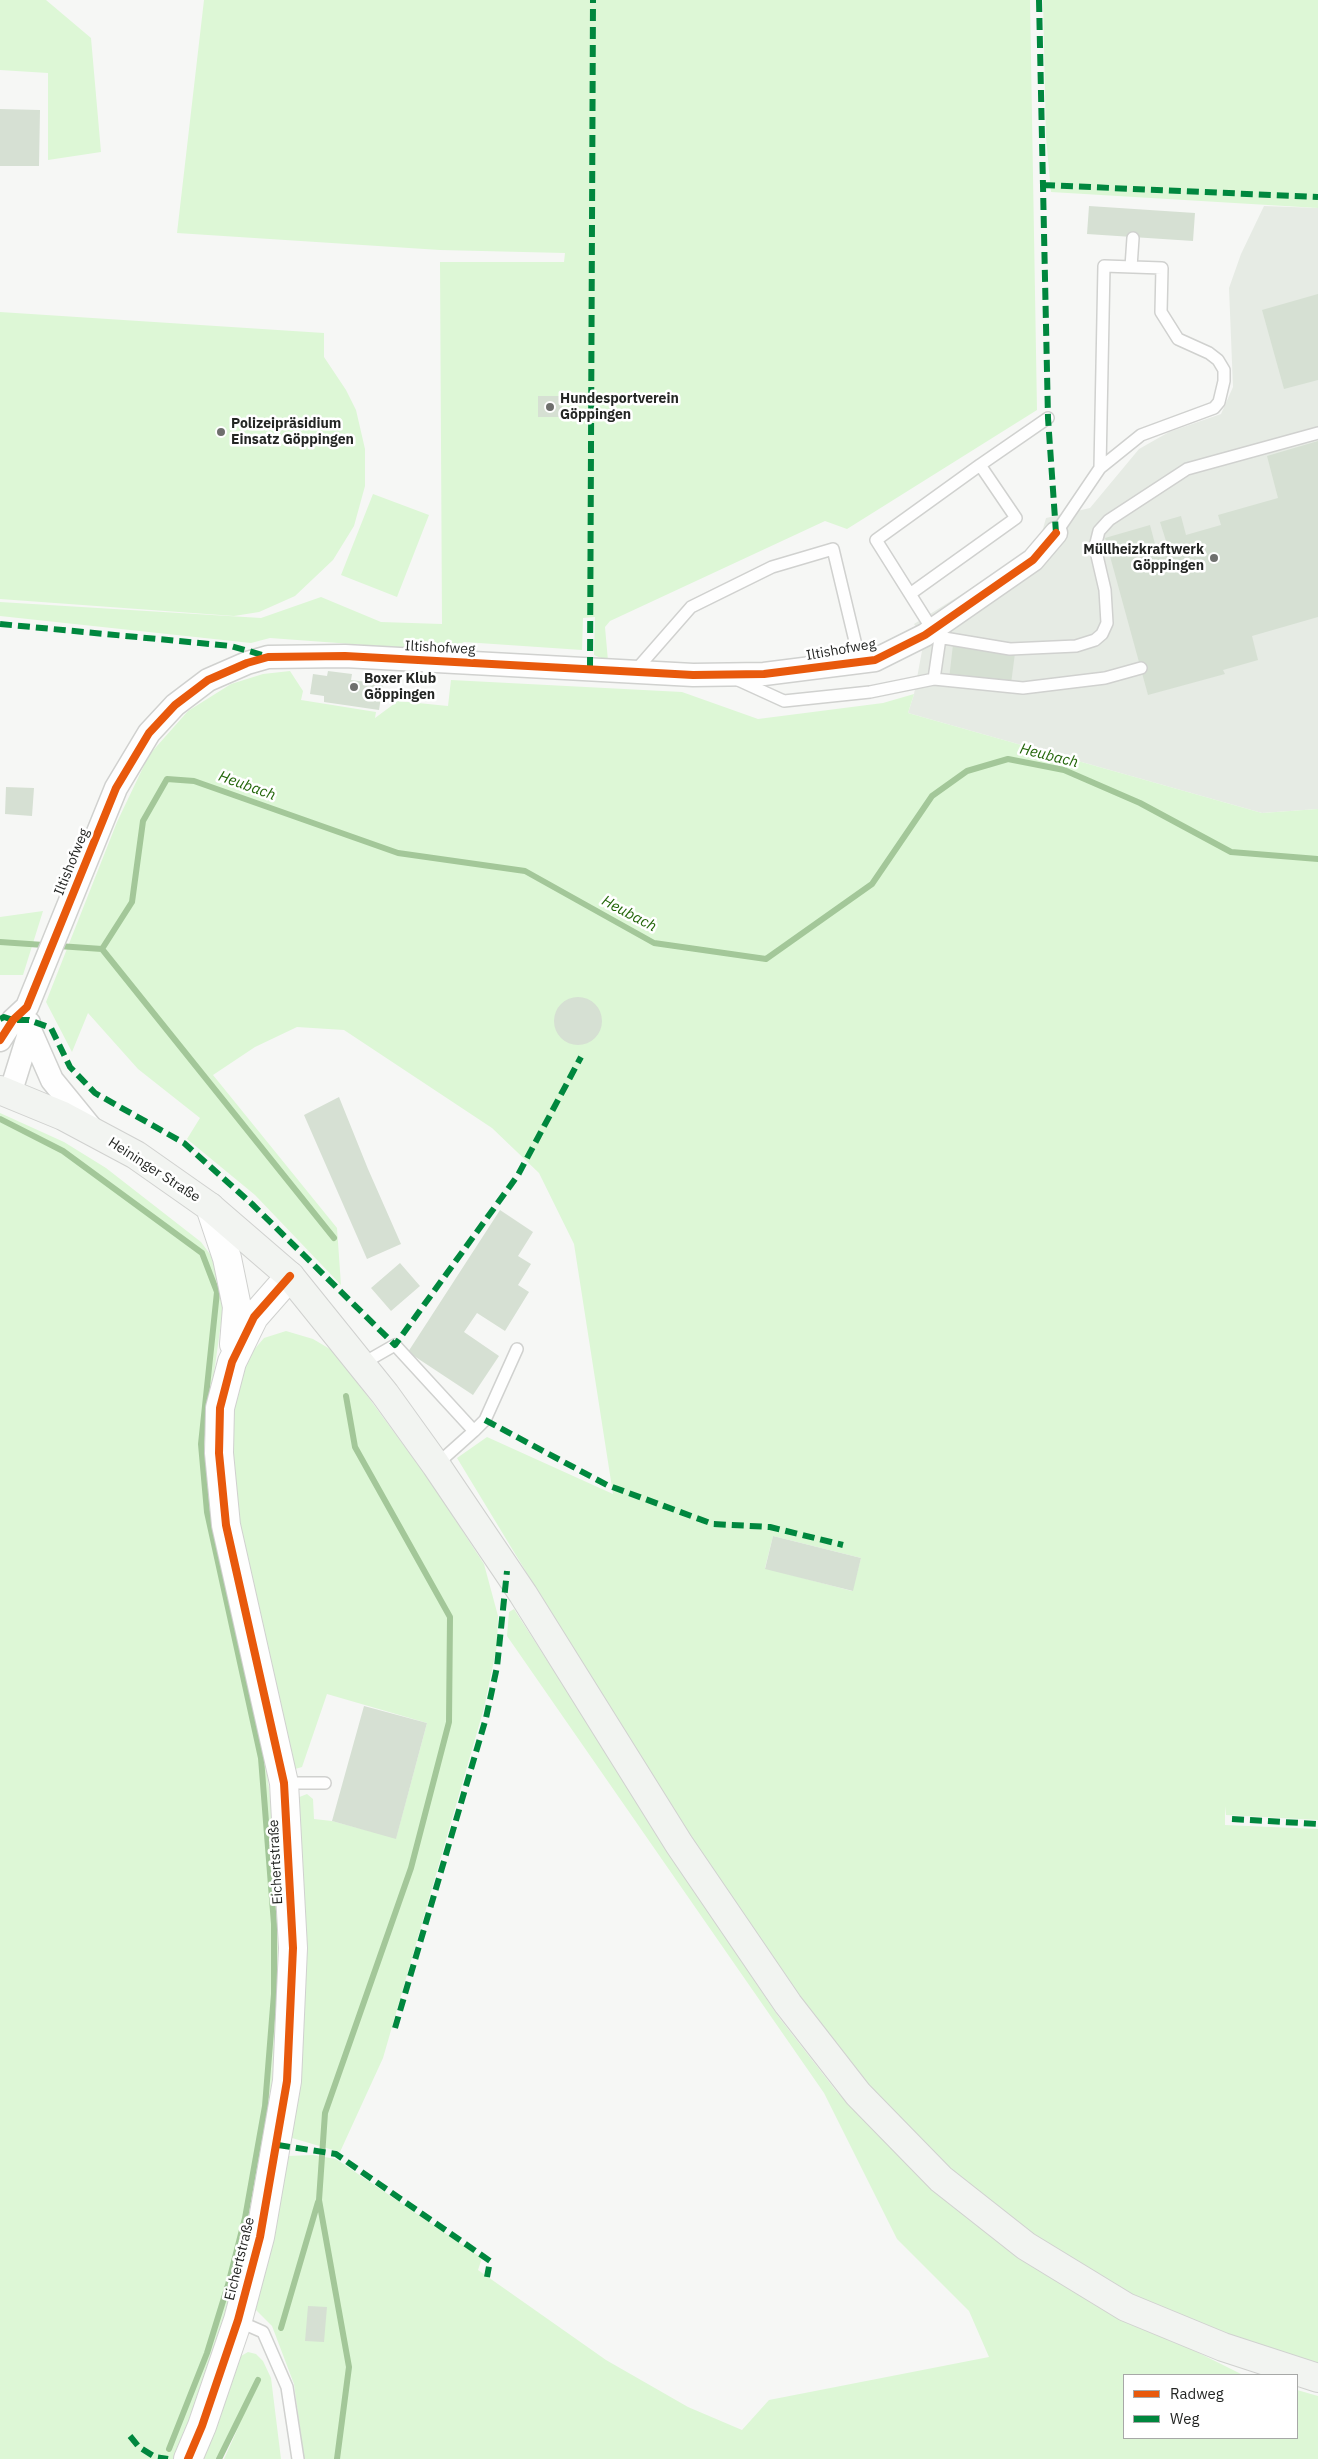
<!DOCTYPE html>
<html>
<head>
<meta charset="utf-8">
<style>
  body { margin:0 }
  #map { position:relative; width:1318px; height:2459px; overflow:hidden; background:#f6f7f5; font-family:"IBM Plex Sans",sans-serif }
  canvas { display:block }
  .legend { position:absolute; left:1123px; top:2374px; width:175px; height:65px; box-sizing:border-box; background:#fff; border:1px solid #a7a8a7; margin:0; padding:6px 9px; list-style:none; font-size:15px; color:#242624 }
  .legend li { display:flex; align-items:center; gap:10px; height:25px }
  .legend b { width:25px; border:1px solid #a7a8a7 }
</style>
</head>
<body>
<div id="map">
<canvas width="1318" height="2459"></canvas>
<ul class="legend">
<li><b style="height:6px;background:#e8590c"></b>Radweg</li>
<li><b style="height:6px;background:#00873e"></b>Weg</li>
</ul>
</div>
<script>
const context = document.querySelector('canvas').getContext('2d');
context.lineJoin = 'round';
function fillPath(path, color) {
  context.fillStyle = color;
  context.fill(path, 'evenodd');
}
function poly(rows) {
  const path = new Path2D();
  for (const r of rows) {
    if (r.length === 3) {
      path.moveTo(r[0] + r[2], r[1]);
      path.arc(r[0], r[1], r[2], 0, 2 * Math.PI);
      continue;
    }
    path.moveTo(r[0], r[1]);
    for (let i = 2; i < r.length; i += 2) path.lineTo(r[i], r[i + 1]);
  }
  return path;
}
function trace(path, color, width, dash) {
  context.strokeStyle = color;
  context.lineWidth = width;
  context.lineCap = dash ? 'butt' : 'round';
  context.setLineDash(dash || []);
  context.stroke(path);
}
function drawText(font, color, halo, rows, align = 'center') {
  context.font = font + ' "IBM Plex Sans",sans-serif';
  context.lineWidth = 5;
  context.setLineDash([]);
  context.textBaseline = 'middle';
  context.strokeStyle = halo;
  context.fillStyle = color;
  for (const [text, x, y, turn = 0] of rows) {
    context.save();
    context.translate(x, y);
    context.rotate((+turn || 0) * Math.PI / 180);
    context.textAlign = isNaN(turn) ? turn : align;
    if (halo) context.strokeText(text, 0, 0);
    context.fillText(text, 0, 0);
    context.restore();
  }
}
fillPath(poly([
  [1264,206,1318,208,1318,809,1262,813,908,713,914,694,924,640,914,624,1031,551,1041,536,1046,518,1090,508,1139,449,1169,432,1221,414,1233,387,1229,288,1241,254]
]), '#e6ebe4');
fillPath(poly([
  [0,0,46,0,91,38,101,152,48,160,48,73,0,70],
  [204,0,1030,0,1037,410,847,529,825,521,610,621,605,627,608,661,594,655,595,617,583,618,582,650,464,642,447,651,270,638,251,643,0,616,0,602,261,618,321,597,381,622,442,624,440,262,564,262,565,253,440,250,177,233],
  [1043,0,1318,0,1318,208,1051,192,1046,137],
  [0,312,324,333,324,357,346,390,356,410,365,449,365,486,354,526,333,560,295,596,259,612,234,616,0,599],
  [373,494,429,515,397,597,341,575],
  [290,671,303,691,301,700,376,712,375,718,398,701,448,706,451,680,682,692,758,719,883,703,914,694,908,713,1262,813,1318,809,1318,1820,1226,1815,1225,1806,1225,1825,1318,1829,1318,2368,1219,2334,1129,2294,1049,2247,985,2199,918,2143,871,2096,750,1931,611,1712,457,1458,487,1437,613,1494,574,1244,539,1173,492,1128,344,1030,297,1027,255,1047,213,1075,337,1228,341,1285,255,1195,187,1139,200,1118,138,1069,88,1013,72,1052,46,1002,117,822,149,755,188,711,231,684,263,674],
  [773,1536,861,1558,852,1591,765,1568],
  [43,911,23,975,0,975,0,917],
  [0,1113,64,1142,106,1168,201,1242,215,1261,224,1301,212,1388,275,1830,279,1895,280,1997,268,2125,250,2229,236,2285,192,2417,173,2459,0,2459],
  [286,1331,313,1339,335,1352,430,1481,484,1564,498,1616,497,1646,484,1708,383,2058,340,2152,292,2138,297,2102,297,1798,307,1794,313,1799,314,1819,332,1821,396,1838,427,1723,327,1694,302,1767,295,1769,289,1764,238,1522,229,1425,247,1358,264,1338],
  [514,1609,711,1915,778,2016,837,2092,953,2207,1039,2269,1123,2315,1243,2375,1124,2375,1124,2438,1297,2438,1297,2390,1318,2396,1318,2459,304,2459,294,2384,272,2326,254,2308,288,2156,313,2155,336,2159,482,2258,478,2270,606,2360,688,2407,742,2430,769,2400,989,2357,969,2311,897,2239,824,2093,507,1636,509,1612],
  [248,2352,256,2354,263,2361,271,2378,281,2459,224,2459,238,2428,220,2459,199,2459,234,2365,241,2356]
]), '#ddf7d6');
trace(poly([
  [0,942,102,949,132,902,143,821,167,779,194,781,398,853,525,871,654,943,766,959,872,884,932,796,967,771,1008,759,1064,770,1140,803,1231,852,1318,859],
  [102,949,334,1238],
  [0,1119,63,1151,202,1253,217,1292,201,1444,207,1512,261,1758,274,1924,274,1994,265,2106,245,2218,228,2285,207,2353,169,2449],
  [281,2328,318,2202],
  [219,2459,258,2380],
  [337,2459,349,2367,319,2200,325,2113,411,1868,449,1722,450,1617,355,1447,346,1396]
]), '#a3c799', 6);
fillPath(poly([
  [0,109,40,110,39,166,0,166],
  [1089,206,1195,213,1193,241,1087,234],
  [1318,294,1318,380,1284,389,1262,310],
  [538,396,562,396,562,417,538,417],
  [1318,441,1318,617,1252,636,1258,660,1223,670,1225,674,1148,695,1105,538,1150,525,1155,544,1166,541,1160,522,1181,516,1186,535,1221,525,1218,515,1278,498,1267,456],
  [954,636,1015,653,1011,684,949,679],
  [328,671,352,674,351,680,383,684,379,710,324,702,324,696,310,694,313,674,327,676],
  [6,787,34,788,32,816,5,814],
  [578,1021,24],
  [339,1097,368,1169,401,1244,367,1259,304,1115],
  [500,1210,533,1232,518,1256,531,1264,518,1285,529,1292,505,1331,477,1313,464,1332,499,1356,473,1395,408,1352],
  [400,1263,420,1286,391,1311,371,1288],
  [773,1536,861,1558,853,1591,765,1569],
  [364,1706,427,1723,396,1839,332,1821],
  [308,2306,327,2307,324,2342,305,2341]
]), '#d6e0d3');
const service = poly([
  [1131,267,1133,238],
  [980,465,1048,418],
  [1056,533,1100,468,1141,435,1214,408,1219,402,1224,381,1224,370,1218,360,1209,353,1178,339,1161,312,1162,268,1104,266,1100,468],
  [910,594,1016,518,980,465,876,540,932,629],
  [926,635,1010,649,1076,646,1095,640,1102,634,1107,623,1105,590,1095,547,1099,531,1109,520,1187,469,1318,433],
  [635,671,691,607,772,567,833,549,860,662],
  [428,678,429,660],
  [934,679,1023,688,1105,678,1141,668],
  [738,680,784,701,870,692,934,679,940,638],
  [360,1365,395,1345,474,1431,436,1465],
  [474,1431,485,1420,517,1349],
  [284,1783,325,1783],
  [238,2321,263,2332,287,2387,298,2459]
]);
const minor = poly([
  [30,1030,52,1080,92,1129],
  [0,1040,13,1020,27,1007,116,788,149,733,175,705,208,680,247,663,268,657,345,656,693,675,764,674,875,660,925,635,1033,560,1056,533],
  [10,1094,30,1030,29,1023]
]);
const tertiary = poly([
  [210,1207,227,1258,237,1307,234,1344],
  [188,2459,202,2426,238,2320,260,2237,287,2081,293,1948,284,1783,226,1525,219,1453,220,1408,232,1362,254,1317,290,1276]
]);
const secondary = poly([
  [0,1090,63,1116,136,1155,210,1207,290,1276,385,1394,436,1465,523,1594,679,1844,788,2004,858,2094,941,2179,1026,2246,1126,2307,1223,2347,1318,2378]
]);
trace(service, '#d0d1cf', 14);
trace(minor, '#d0d1cf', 25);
trace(tertiary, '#d0d1cf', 30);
trace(secondary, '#d0d1cf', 30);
trace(service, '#fefefe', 11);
trace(minor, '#fefefe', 22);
trace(tertiary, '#fefefe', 28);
trace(secondary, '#f2f4f1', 28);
trace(poly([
  [1039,0,1048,418,1056,533],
  [1043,185,1318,197],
  [0,624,231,646,266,656],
  [590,669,593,0],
  [0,1019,4,1017,13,1020,29,1020,51,1028,70,1067,95,1093,184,1143,252,1204,395,1345,518,1175,581,1057],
  [485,1420,607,1485,713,1524,770,1527,843,1545],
  [1232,1819,1318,1824],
  [395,2028,486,1718,497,1667,507,1571],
  [278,2145,336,2154,490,2261,487,2277],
  [130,2436,139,2447,155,2457,168,2459]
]), '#00873e', 6, [12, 6]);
trace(poly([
  [0,1040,13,1020,27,1007,116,788,149,733,175,705,208,680,247,663,268,657,345,656,693,675,764,674,875,660,925,635,1033,560,1056,533],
  [188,2459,202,2426,238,2320,260,2237,287,2081,293,1948,284,1783,226,1525,219,1453,220,1408,232,1362,254,1317,290,1276]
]), '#e8590c', 8);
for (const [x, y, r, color] of [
  [550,407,5,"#6e6f6d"],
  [221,432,5,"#6e6f6d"],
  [1214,558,5,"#6e6f6d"],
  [354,687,5,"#6e6f6d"]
]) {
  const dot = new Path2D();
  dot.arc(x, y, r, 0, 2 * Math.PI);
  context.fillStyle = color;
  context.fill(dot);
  trace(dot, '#fff', 2);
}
drawText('bold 14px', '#242624', '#fff', [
  ["Hundesportverein",560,399],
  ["Göppingen",560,415],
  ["Polizeipräsidium",231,424],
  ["Einsatz Göppingen",231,440],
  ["Müllheizkraftwerk",1204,550,"right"],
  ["Göppingen",1204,566,"right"],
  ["Boxer Klub",364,679],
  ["Göppingen",364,695]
], 'left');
drawText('14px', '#242624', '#fff', [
  ["Iltishofweg",440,648,3],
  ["Iltishofweg",841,650,-10],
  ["Iltishofweg",72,862,-68],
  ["Heininger Straße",154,1170,33],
  ["Eichertstraße",276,1862,-93],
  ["Eichertstraße",240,2259,-76]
]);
drawText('italic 15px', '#23660a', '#fff', [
  ["Heubach",1049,756,14],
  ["Heubach",247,786,20],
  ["Heubach",629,914,28]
]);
</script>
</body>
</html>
